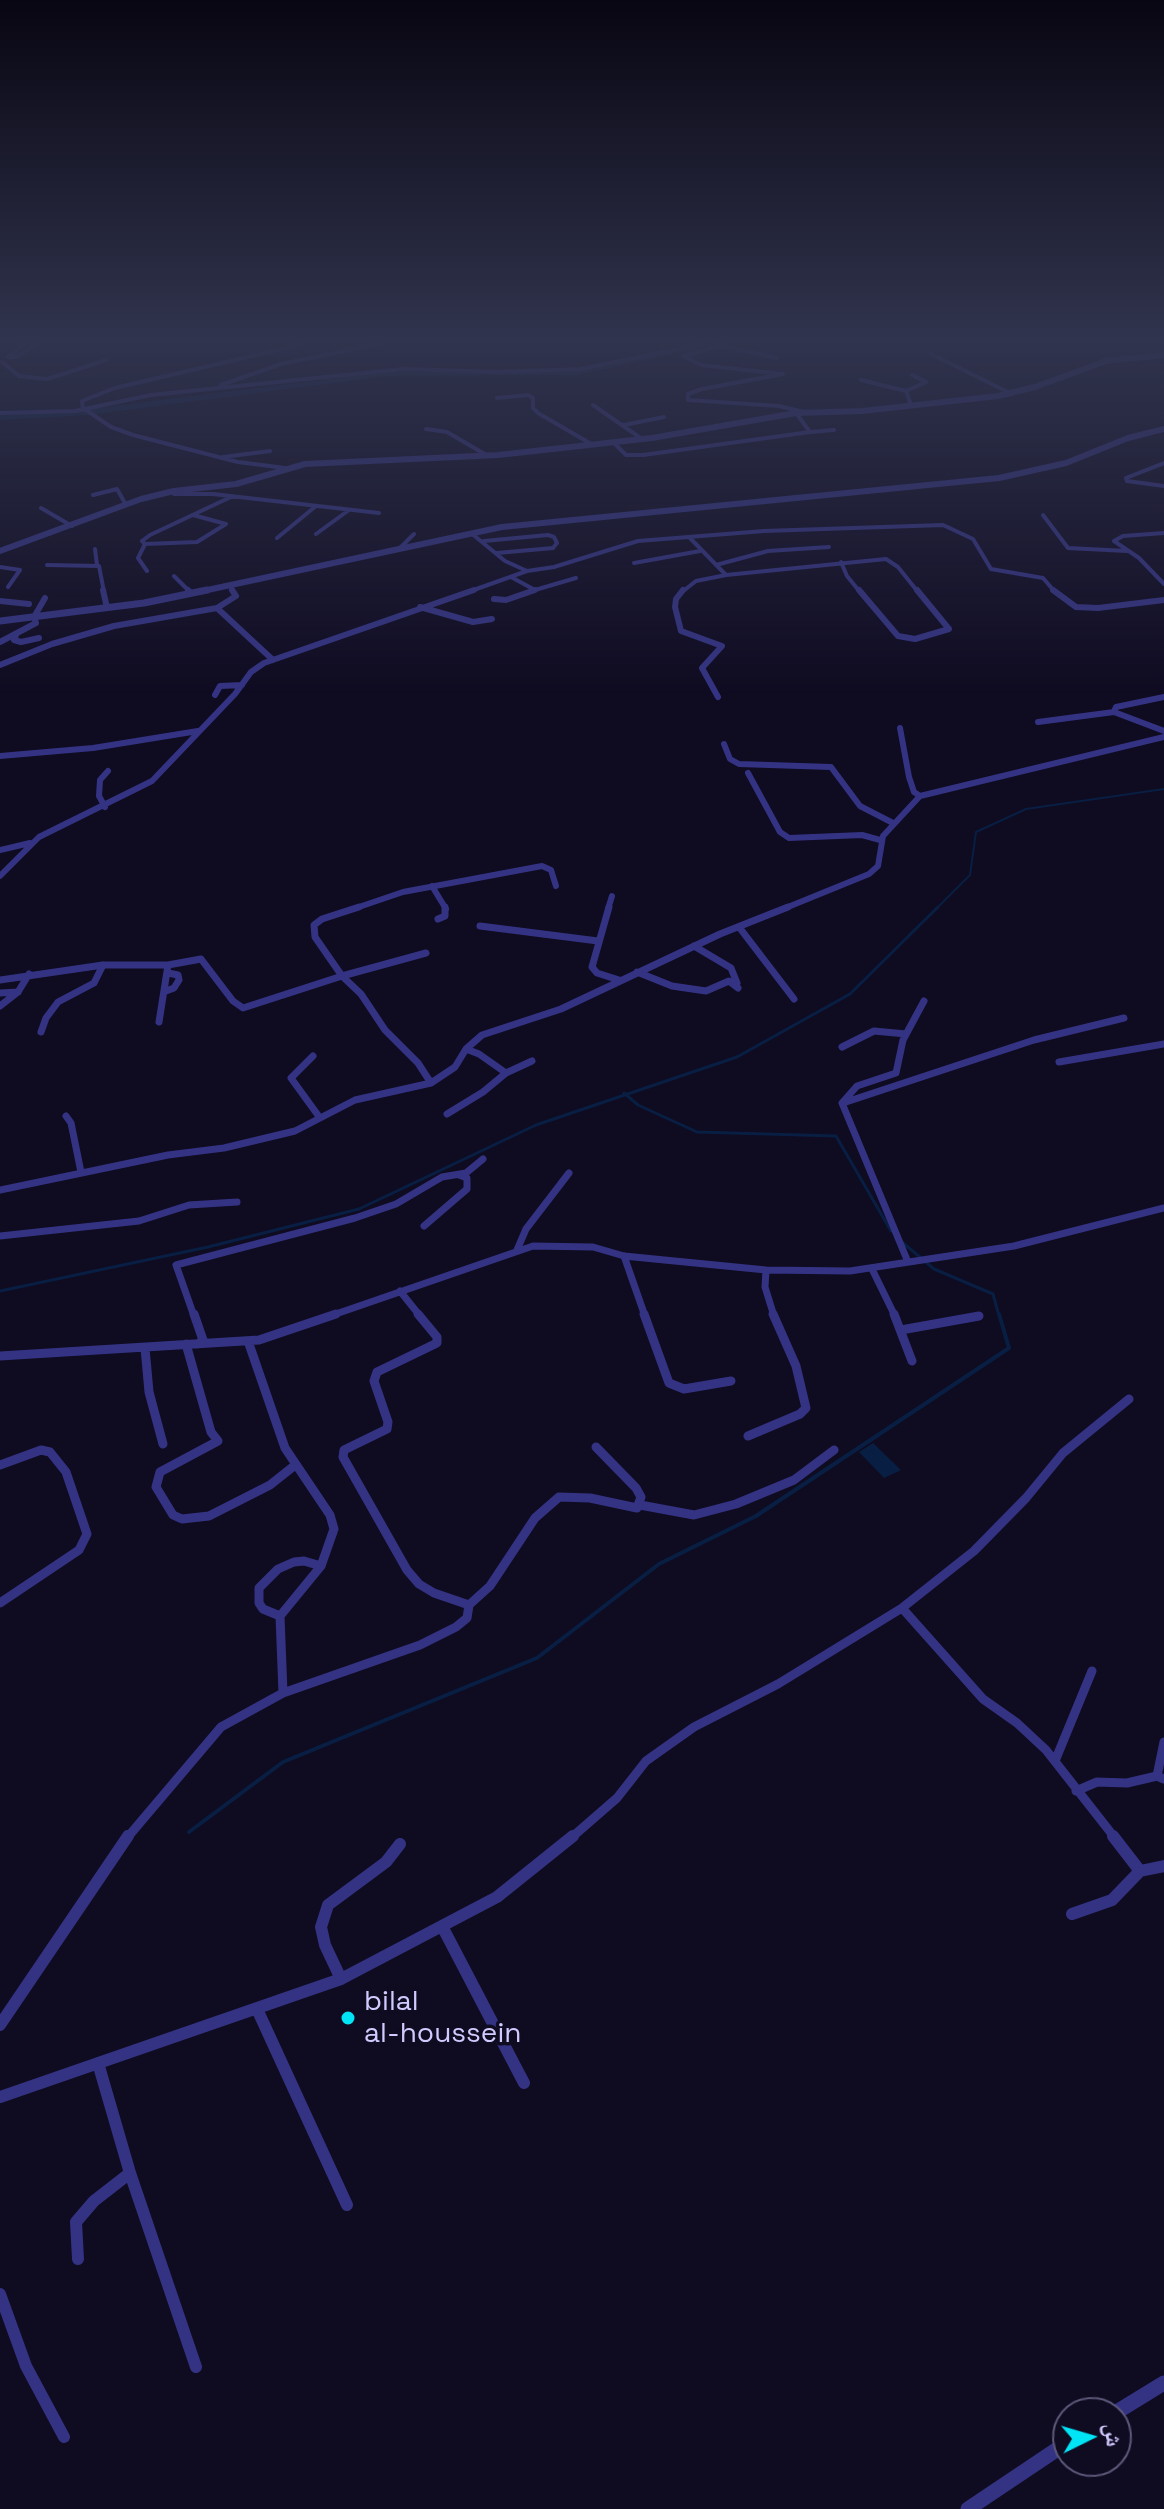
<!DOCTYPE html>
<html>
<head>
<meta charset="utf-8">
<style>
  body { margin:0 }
  #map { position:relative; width:1164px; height:2509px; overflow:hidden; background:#0f0b21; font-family:"Space Grotesk","Noto Naskh Arabic",sans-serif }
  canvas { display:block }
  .north { position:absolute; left:1052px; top:2397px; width:80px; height:80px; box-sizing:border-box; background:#0f0b21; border:2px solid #5c587a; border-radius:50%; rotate:85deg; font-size:22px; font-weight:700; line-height:32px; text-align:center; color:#d0cbff }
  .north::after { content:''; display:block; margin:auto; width:28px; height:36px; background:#00e4f6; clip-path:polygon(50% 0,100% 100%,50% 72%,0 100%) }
</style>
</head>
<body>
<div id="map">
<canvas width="1164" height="2509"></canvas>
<div class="north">ش</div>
</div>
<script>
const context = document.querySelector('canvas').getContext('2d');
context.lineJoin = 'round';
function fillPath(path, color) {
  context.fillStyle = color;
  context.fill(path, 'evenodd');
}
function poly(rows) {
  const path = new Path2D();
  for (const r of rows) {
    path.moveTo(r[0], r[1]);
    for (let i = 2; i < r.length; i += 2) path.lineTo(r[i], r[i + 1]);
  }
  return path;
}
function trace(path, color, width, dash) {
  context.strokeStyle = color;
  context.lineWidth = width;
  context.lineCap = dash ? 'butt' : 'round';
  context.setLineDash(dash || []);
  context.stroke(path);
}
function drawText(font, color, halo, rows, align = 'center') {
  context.font = font + ' "Space Grotesk",sans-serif';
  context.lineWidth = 7;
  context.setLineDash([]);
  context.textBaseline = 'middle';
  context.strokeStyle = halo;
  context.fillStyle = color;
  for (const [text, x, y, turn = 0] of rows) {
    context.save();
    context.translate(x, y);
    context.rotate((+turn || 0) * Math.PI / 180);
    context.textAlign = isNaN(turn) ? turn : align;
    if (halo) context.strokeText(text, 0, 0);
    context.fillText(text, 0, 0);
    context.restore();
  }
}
fillPath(poly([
  [873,1443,901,1470,884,1478,859,1452]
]), '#081f43');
trace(poly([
  [936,909,970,875,976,832,1026,809,1164,789]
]), '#081f43', 2);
trace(poly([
  [624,1093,638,1105,697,1132,836,1136,891,1231],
  [902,1242,934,1269,993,1294,999,1316],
  [0,1291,208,1247,359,1209,536,1125,737,1057,850,994,938,907]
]), '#081f43', 3);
trace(poly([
  [189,1832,283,1762,537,1658,659,1564,756,1516,1009,1348,999,1314]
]), '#081f43', 4);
fillPath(poly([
  [704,344,718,344,578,375,387,376,89,415,0,420,0,414,89,409,387,372,578,371,704,344]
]), '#081f43');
trace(poly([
  [24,344,8,357,16,357,38,344],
  [715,344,777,358],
  [720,346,683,356,701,365,783,374,702,389,688,394,688,400,779,406,804,412],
  [931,354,1012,394],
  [2,362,19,376,47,379,107,360],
  [861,380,906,391,911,405],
  [221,385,281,364,378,344],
  [906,391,926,382,912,375],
  [497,398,528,395,533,398,533,408,538,413,593,445],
  [593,405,642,439],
  [83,410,82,401,115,388,303,344],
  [86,410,111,427,133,435,238,462,285,468],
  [0,413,75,411,151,395,404,369,497,372,581,369,702,344],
  [796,413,810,432,834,430],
  [624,425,664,417],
  [426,429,447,432,488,456],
  [614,443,626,455,643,455,810,432],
  [223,457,270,451],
  [1127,481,1126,478,1164,463],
  [1127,481,1164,486],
  [174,494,213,494,379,513],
  [93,495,117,489,126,505],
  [41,508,72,526],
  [193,515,226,524,197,542,145,544,142,541,150,535,233,496],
  [1043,515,1068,548,1127,551],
  [471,533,505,561,527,571],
  [1164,533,1123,536,1114,541,1139,558,1164,584],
  [316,534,349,510],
  [277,538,316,506],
  [484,541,548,535,554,537,557,543,553,548,497,553],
  [145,544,138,558,147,571],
  [95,549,97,565],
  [399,549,414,534],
  [841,562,847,576,860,592],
  [634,563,700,551],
  [47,565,99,566,104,592],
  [716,565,768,551,829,547],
  [0,567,20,570,8,587],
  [726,575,886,559,898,567,918,592],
  [174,576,190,592],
  [511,577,535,590,576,578],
  [230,585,234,592],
  [468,592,527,571,554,567,638,541,764,531,943,525,973,539,991,569,1043,578,1055,592],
  [531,592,535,590],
  [682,592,696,581,726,575,690,538]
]), '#343383', 4);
trace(poly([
  [103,590,107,608],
  [188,590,191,593],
  [232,590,236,596,217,608,273,660],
  [683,590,676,599,675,607,681,631,722,646,702,668,718,697],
  [859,590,898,636,915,639,949,629,917,590],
  [1053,590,1076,607,1098,608,1164,600],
  [494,599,506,600,535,590],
  [0,601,29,604],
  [420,607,473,622,492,619],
  [16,635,14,640,21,642,39,638],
  [0,642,36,623,34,617,45,598],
  [0,665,52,644,114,626,217,608],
  [215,695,220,686,242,685],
  [1114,711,1116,707,1164,697],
  [1038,722,1114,712,1164,731],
  [900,728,909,777,914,792,920,796],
  [724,744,730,759,739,764,831,767,860,806,893,823],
  [0,756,93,748,198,731],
  [748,773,780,832,789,838,862,835,880,840],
  [105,807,99,796,100,780,108,771],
  [0,850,30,843],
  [0,876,39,837,152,781,235,694,251,672,264,663,474,590],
  [432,886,446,909],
  [353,909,403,892,542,866,551,870,556,886],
  [608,909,612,896],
  [783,909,869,874,878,866,883,836,920,796,1164,737]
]), '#343383', 6);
trace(poly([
  [359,907,322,919,314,925,315,937,342,976,426,953],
  [609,907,592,967,597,973,619,980],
  [438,919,445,916,445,907],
  [480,926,598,941],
  [739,927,794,999],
  [694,946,731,968,737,983],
  [637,972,672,986,706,991,729,981,738,988],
  [0,980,103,965,168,965,201,959,233,1001,243,1008,342,976,361,994,385,1030,418,1063,431,1083],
  [166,991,174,988,179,980,178,975,168,973],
  [0,993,18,992],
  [0,1006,18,992,29,974],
  [159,1022,168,965],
  [41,1032,46,1018,58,1002,94,983,103,965],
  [842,1047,874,1031,906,1034],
  [313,1056,291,1078,320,1118],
  [1059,1062,1164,1044],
  [506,1073,532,1061],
  [843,1103,1034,1040,1124,1018],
  [447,1114,483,1092,506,1073,479,1054,466,1049],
  [66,1116,71,1123,81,1172],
  [0,1190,168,1155,224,1148,295,1131,355,1100,431,1083,455,1067,466,1049,482,1035,561,1009,720,934,788,907],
  [424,1226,467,1189,467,1178,459,1175],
  [0,1236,139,1221,189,1205,237,1202],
  [517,1250,526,1229,569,1173],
  [624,1256,645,1316],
  [908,1262,842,1103,857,1086,896,1073,903,1040,924,1001],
  [872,1269,895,1316],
  [766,1270,765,1287,774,1316],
  [400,1291,420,1316],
  [194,1316,176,1265,355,1218,396,1204,442,1177,466,1173,483,1159],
  [330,1316,533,1246,593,1247,624,1256,766,1270,850,1271,1014,1246,1164,1208]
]), '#343383', 7);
trace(poly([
  [194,1314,203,1340,198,1344],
  [418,1314,437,1337,437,1343,377,1372,374,1381,388,1422,387,1429,344,1450,343,1457,407,1570,419,1584,434,1593,469,1605],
  [644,1314,669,1383,684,1389,731,1381],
  [894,1314,912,1361],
  [901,1330,979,1316],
  [248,1341,285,1448,330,1515,334,1529,321,1566,280,1616,283,1693],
  [186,1344,211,1432,218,1441,160,1472,156,1487,173,1515,182,1519,209,1516,270,1485,294,1466],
  [145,1348,149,1392,163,1444],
  [0,1356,259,1340,336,1314],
  [748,1436,800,1414,806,1408,796,1366,773,1314],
  [0,1465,41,1450,50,1452,66,1472,87,1534,79,1550,0,1603],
  [640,1505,694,1515,736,1504,794,1480,834,1450],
  [902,1608,983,1699,1017,1723,1046,1750,1115,1838],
  [280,1616,263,1609,259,1603,259,1588,278,1569,294,1562,304,1561,321,1566],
  [1055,1761,1092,1671],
  [1157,1776,1164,1742],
  [1076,1791,1097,1782,1127,1783,1157,1776,1164,1779],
  [127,1838,221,1727,283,1693,420,1645,456,1627,467,1618,469,1605,490,1586,535,1518,559,1497,590,1498,637,1508,641,1497,636,1488,596,1447],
  [571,1838,617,1798,646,1761,694,1727,778,1684,902,1608,974,1551,1026,1498,1063,1453,1129,1399]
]), '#343383', 9);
trace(poly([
  [1113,1836,1140,1871],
  [1072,1914,1112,1900,1140,1871,1164,1866],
  [443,1928,524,2083],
  [341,1979,325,1945,321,1927,328,1905,386,1862,400,1844],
  [257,2009,347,2205],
  [0,2025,128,1836],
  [0,2097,341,1979,497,1897,573,1836],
  [130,2173,196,2367],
  [78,2259,76,2222,94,2201,130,2173,98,2063],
  [0,2294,26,2366,64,2437]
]), '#343383', 12);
trace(poly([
  [0,551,141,499,174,491,236,484,305,464,498,455,652,438,796,413,862,411,998,396,1035,387,1106,361,1164,355],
  [198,592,502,527,999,478,1066,463,1128,438,1164,429]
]), '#343383', 6);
trace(poly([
  [0,621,144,603,207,590]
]), '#343383', 7);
trace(poly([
  [1115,2413,1164,2383],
  [968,2509,1068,2442]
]), '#343383', 15);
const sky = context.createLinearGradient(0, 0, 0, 695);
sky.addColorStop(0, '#080612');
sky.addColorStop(0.49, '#31344e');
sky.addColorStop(1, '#31344e00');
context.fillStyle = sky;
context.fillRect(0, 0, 1164, 695);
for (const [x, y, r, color] of [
  [348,2018,8,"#00e4f6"]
]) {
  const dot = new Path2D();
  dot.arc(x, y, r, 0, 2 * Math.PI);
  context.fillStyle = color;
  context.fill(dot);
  trace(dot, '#0f0b21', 3);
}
drawText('28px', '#d0cbff', '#0f0b21', [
  ["bilal",364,2002],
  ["al-houssein",364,2034]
], 'left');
</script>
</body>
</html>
